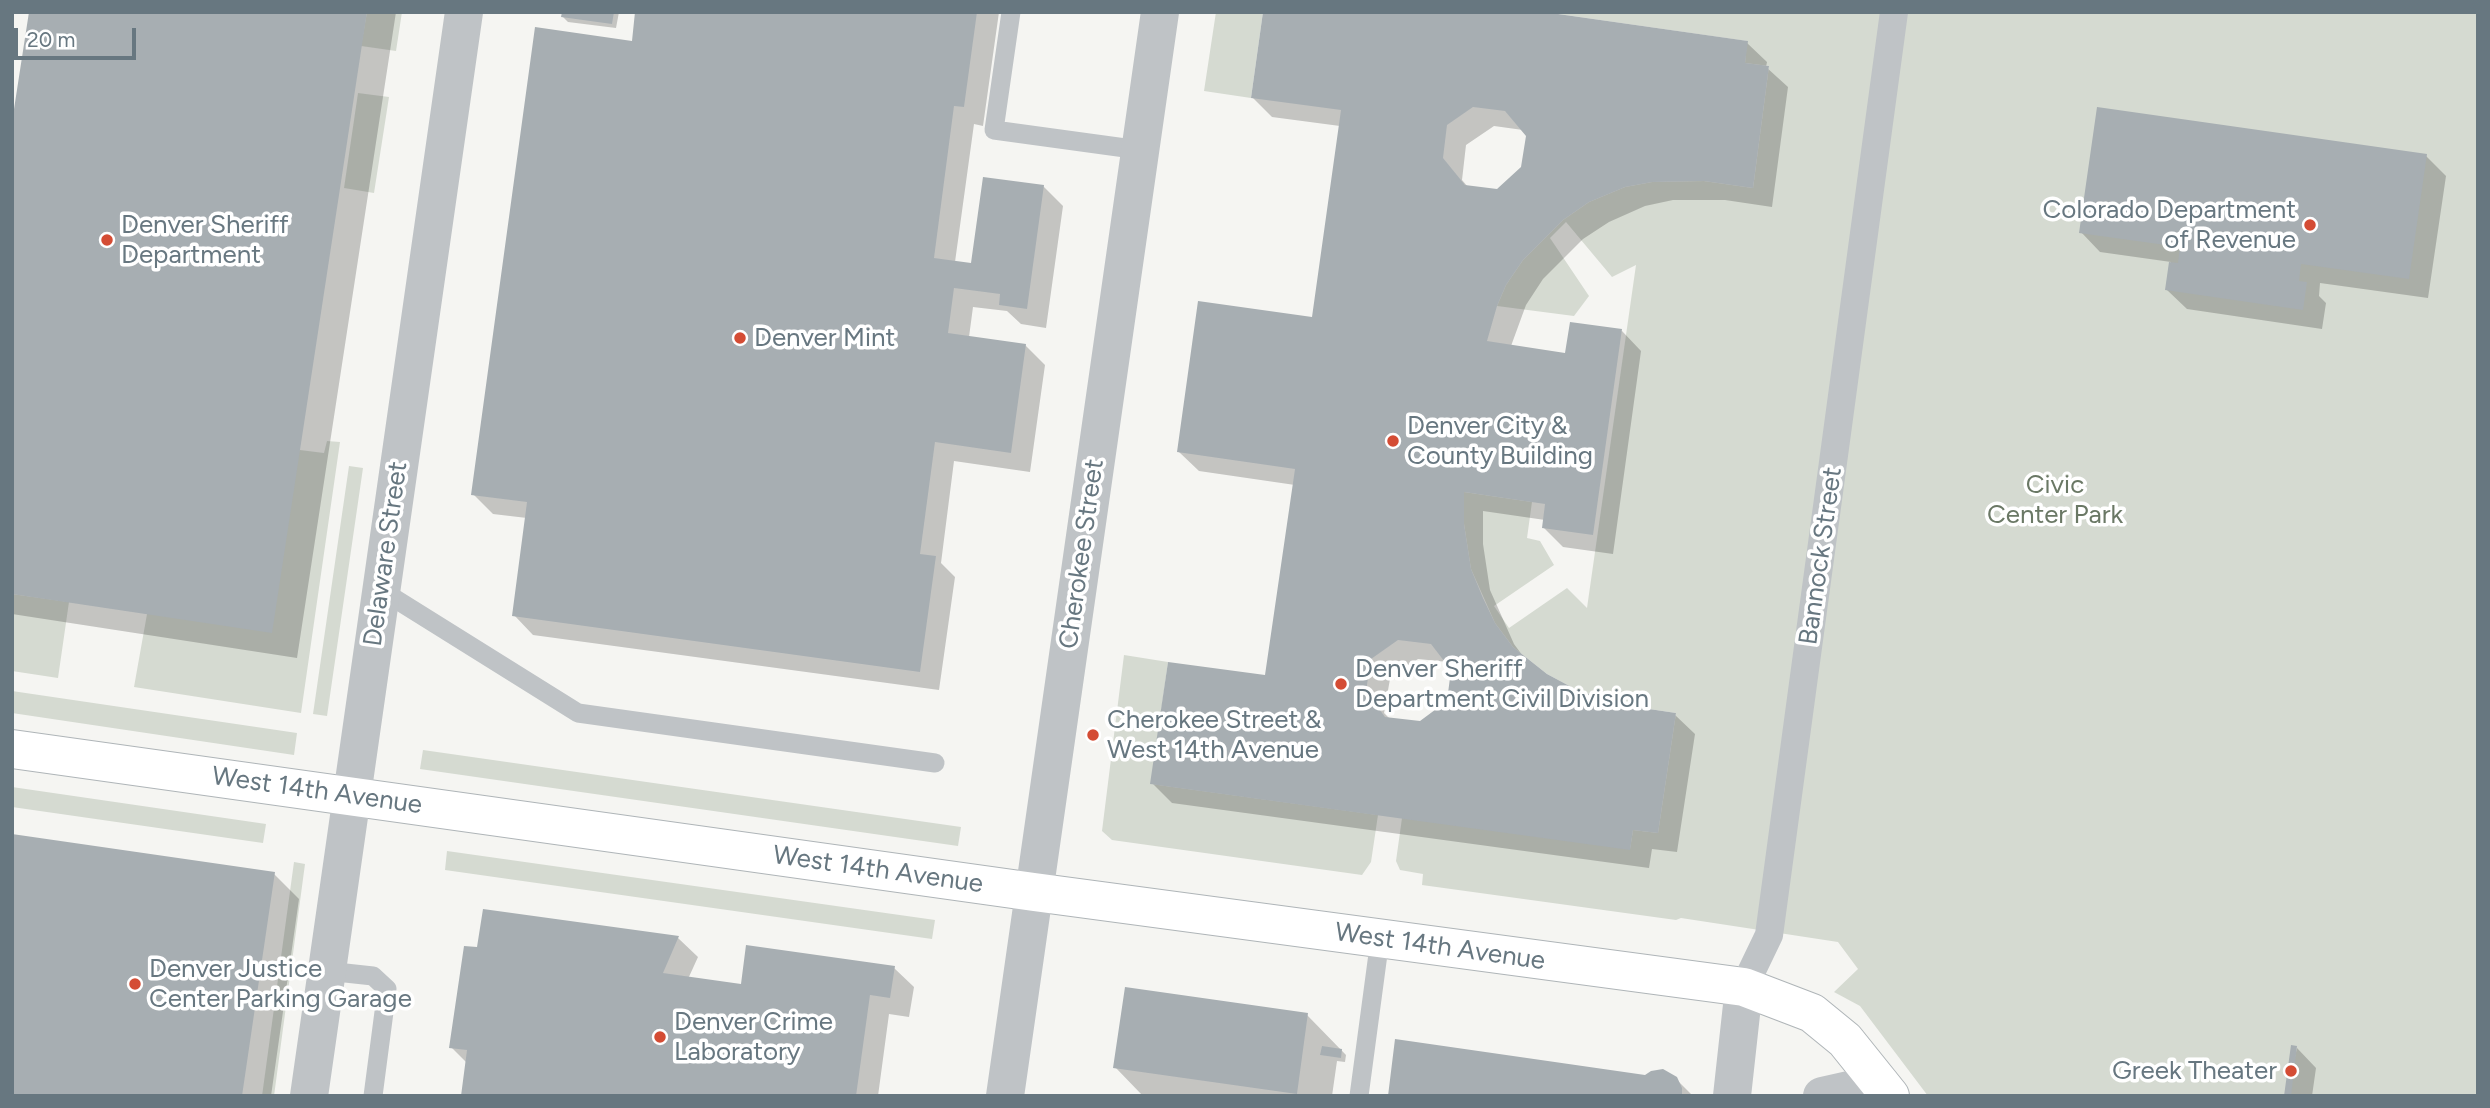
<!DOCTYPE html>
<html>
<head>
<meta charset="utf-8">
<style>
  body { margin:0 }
  #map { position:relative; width:2490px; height:1108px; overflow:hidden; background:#f5f5f2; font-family:Figtree,sans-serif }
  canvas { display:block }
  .frame { position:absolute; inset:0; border:14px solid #677780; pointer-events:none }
  .scale { position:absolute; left:14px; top:28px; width:122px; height:32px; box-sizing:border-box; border:4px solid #677780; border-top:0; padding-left:9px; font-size:21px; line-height:24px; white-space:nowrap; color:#677780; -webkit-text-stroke:5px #fff; paint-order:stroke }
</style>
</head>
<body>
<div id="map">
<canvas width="2490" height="1108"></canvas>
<div class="frame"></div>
<div class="scale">20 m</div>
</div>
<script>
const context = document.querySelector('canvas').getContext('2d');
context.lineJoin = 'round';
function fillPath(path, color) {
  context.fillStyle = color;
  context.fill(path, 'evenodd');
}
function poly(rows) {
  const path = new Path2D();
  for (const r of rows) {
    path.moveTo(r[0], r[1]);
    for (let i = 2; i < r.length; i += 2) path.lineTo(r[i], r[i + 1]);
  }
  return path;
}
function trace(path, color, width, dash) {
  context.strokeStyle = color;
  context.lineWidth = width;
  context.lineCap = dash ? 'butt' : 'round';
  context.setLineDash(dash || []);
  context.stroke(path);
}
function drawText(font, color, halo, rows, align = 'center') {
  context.font = font + ' Figtree,sans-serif';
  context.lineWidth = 7;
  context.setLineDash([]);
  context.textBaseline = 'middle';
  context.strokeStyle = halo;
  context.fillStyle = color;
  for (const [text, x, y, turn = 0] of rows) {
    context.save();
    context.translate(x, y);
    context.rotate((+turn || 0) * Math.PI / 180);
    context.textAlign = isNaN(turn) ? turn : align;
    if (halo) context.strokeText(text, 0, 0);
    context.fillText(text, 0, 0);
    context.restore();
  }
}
fillPath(poly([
  [367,12,402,12,396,51,361,46],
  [1216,12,1263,12,1251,98,1204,91],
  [1544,12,2478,12,2478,1096,1928,1096,1860,1006,1834,992,1858,969,1838,942,1681,918,1676,920,1422,885,1423,874,1400,870,1396,861,1402,818,1630,849,1633,830,1658,833,1676,713,1622,705,1577,690,1547,674,1513,647,1495,623,1471,569,1464,524,1464,492,1532,502,1527,538,1540,541,1554,565,1494,606,1509,628,1567,588,1587,608,1636,265,1612,277,1566,222,1550,238,1589,296,1574,316,1497,306,1506,285,1523,260,1563,220,1589,202,1625,187,1652,182,1704,181,1753,188,1769,66,1745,63,1747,41],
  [358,93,389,97,374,193,344,188],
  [327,441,340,442,301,713,134,687,147,614,300,450,324,453],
  [349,466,363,468,327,716,313,714],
  [12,594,69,602,58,678,12,671],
  [1124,655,1168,662,1151,784,1378,815,1371,862,1362,875,1112,840,1102,831],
  [12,691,297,733,294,755,12,713],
  [423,750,961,827,958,846,420,769],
  [12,787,266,824,263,843,12,807],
  [447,851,935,920,932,939,445,870],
  [294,862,305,864,274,1096,262,1096]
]), '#d5dad1');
fillPath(poly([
  [31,12,396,12,297,658,12,614,12,135],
  [564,12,619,12,616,28,568,22,563,17],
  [637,12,999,12,983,126,974,124,955,262,973,265,1043,186,1063,206,1046,328,1021,324,1007,311,973,307,969,337,1025,345,1045,365,1030,472,954,461,941,563,955,577,939,690,533,635,514,615,527,518,493,514,473,494,633,43],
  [1747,43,1767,62,1766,67,1788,87,1772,207,1725,200,1673,200,1645,206,1609,222,1583,239,1543,279,1526,305,1511,346,1567,355,1622,331,1641,351,1613,554,1563,547,1544,528,1545,520,1483,511,1483,544,1490,590,1514,644,1525,659,1546,676,1576,692,1622,707,1675,715,1695,734,1677,852,1652,849,1649,868,1172,803,1152,783,1266,677,1295,485,1199,471,1179,452,1314,319,1340,126,1272,117,1253,98],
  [1494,126,1523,130,1528,136,1523,168,1497,191,1468,187,1462,180,1466,145],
  [1418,659,1448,662,1453,669,1449,702,1421,723,1390,719,1384,713,1390,679],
  [2426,156,2446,176,2428,298,2320,283,2319,296,2326,303,2322,329,2187,309,2167,290,2171,262,2100,252,2081,232],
  [274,874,299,899,271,1096,12,1096],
  [484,911,678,938,698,957,688,979,742,986,894,968,914,987,909,1017,889,1014,878,1096,463,1096,467,1063,451,1047,479,949],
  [1307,1015,1346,1055,1345,1062,1337,1061,1332,1096,1143,1096,1115,1067],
  [2297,1048,2316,1068,2312,1096,2286,1096],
  [1645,1077,1676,1079,1693,1096,1389,1096]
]), '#0003');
fillPath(poly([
  [29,12,367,12,272,633,12,594,12,122],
  [562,12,614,12,612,24,561,17],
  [635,12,977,12,964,107,954,106,934,258,971,263,983,177,1044,185,1027,309,999,305,1000,294,954,288,948,333,1026,344,1011,453,935,442,920,554,936,556,920,672,512,616,527,502,471,495,535,27,632,41],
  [1263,12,1544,12,1748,41,1745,63,1769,66,1753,188,1704,181,1652,182,1625,187,1589,202,1563,220,1523,260,1506,285,1497,306,1487,341,1565,353,1570,322,1622,329,1593,535,1542,528,1545,504,1464,492,1464,524,1471,569,1483,598,1495,623,1513,647,1547,674,1577,690,1622,705,1676,713,1658,833,1633,830,1630,850,1150,784,1168,662,1265,675,1295,469,1177,452,1198,301,1312,317,1341,110,1251,98],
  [1473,107,1505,111,1526,136,1521,167,1497,189,1465,185,1443,158,1447,125],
  [1398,640,1431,644,1451,670,1447,701,1420,721,1385,717,1366,691,1371,659],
  [2097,107,2427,154,2409,279,2301,264,2299,281,2307,282,2303,310,2165,290,2169,262,2178,263,2180,247,2079,233],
  [12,834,275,872,242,1096,12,1096],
  [483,909,679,936,663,973,741,984,746,945,895,966,890,998,870,995,856,1096,461,1096,467,1050,449,1048,464,946,477,947],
  [1125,987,1308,1013,1297,1094,1113,1068],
  [1395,1039,1645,1075,1651,1071,1663,1069,1677,1077,1682,1088,1682,1096,1388,1096],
  [2291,1045,2297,1046,2291,1096,2284,1096],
  [1322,1046,1342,1049,1341,1058,1320,1055]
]), '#a7aeb2');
const secondary = poly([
  [12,749,1034,892,1744,987,1812,1013,1845,1040,1890,1096]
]);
trace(secondary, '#afb5b8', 40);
trace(poly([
  [1011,12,994,130,1140,150],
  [381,590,578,713,935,763],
  [327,971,373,976,387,989,373,1096],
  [1359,1096,1380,939]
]), '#bfc3c6', 19);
trace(poly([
  [1744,987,1769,935,1894,12]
]), '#bfc3c6', 28);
trace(poly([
  [309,1096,464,12],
  [1005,1096,1160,12],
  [1732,1096,1744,987],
  [1822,1096,1880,1083]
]), '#bfc3c6', 38);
trace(secondary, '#fff', 38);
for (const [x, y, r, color] of [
  [2310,225,7,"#d44c34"],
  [107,240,7,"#d44c34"],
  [740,338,7,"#d44c34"],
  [1393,441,7,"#d44c34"],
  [1341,684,7,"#d44c34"],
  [1093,735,7,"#d44c34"],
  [135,984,7,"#d44c34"],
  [660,1037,7,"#d44c34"],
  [2291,1071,7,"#d44c34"]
]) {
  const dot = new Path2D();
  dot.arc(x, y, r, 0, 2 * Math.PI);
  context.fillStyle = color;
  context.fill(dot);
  trace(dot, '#fff', 2.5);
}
drawText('26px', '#677780', '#fff', [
  ["Colorado Department",2296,210,"right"],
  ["of Revenue",2296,240,"right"],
  ["Denver Sheriff",121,225],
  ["Department",121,255],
  ["Denver Mint",754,338],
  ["Denver City &",1407,426],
  ["County Building",1407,456],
  ["Denver Sheriff",1355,669],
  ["Department Civil Division",1355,699],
  ["Cherokee Street &",1107,720],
  ["West 14th Avenue",1107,750],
  ["Denver Justice",149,969],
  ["Center Parking Garage",149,999],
  ["Denver Crime",674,1022],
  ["Laboratory",674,1052],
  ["Greek Theater",2277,1071,"right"]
], 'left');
drawText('26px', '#6a7865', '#fff', [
  ["Civic",2055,485],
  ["Center Park",2055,515]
]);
drawText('26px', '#677780', '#fff', [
  ["Delaware Street",386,554,-82],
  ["Cherokee Street",1082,554,-82],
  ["Bannock Street",1821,556,-82],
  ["West 14th Avenue",317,791,8],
  ["West 14th Avenue",878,870,8],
  ["West 14th Avenue",1440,947,8]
]);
</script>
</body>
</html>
